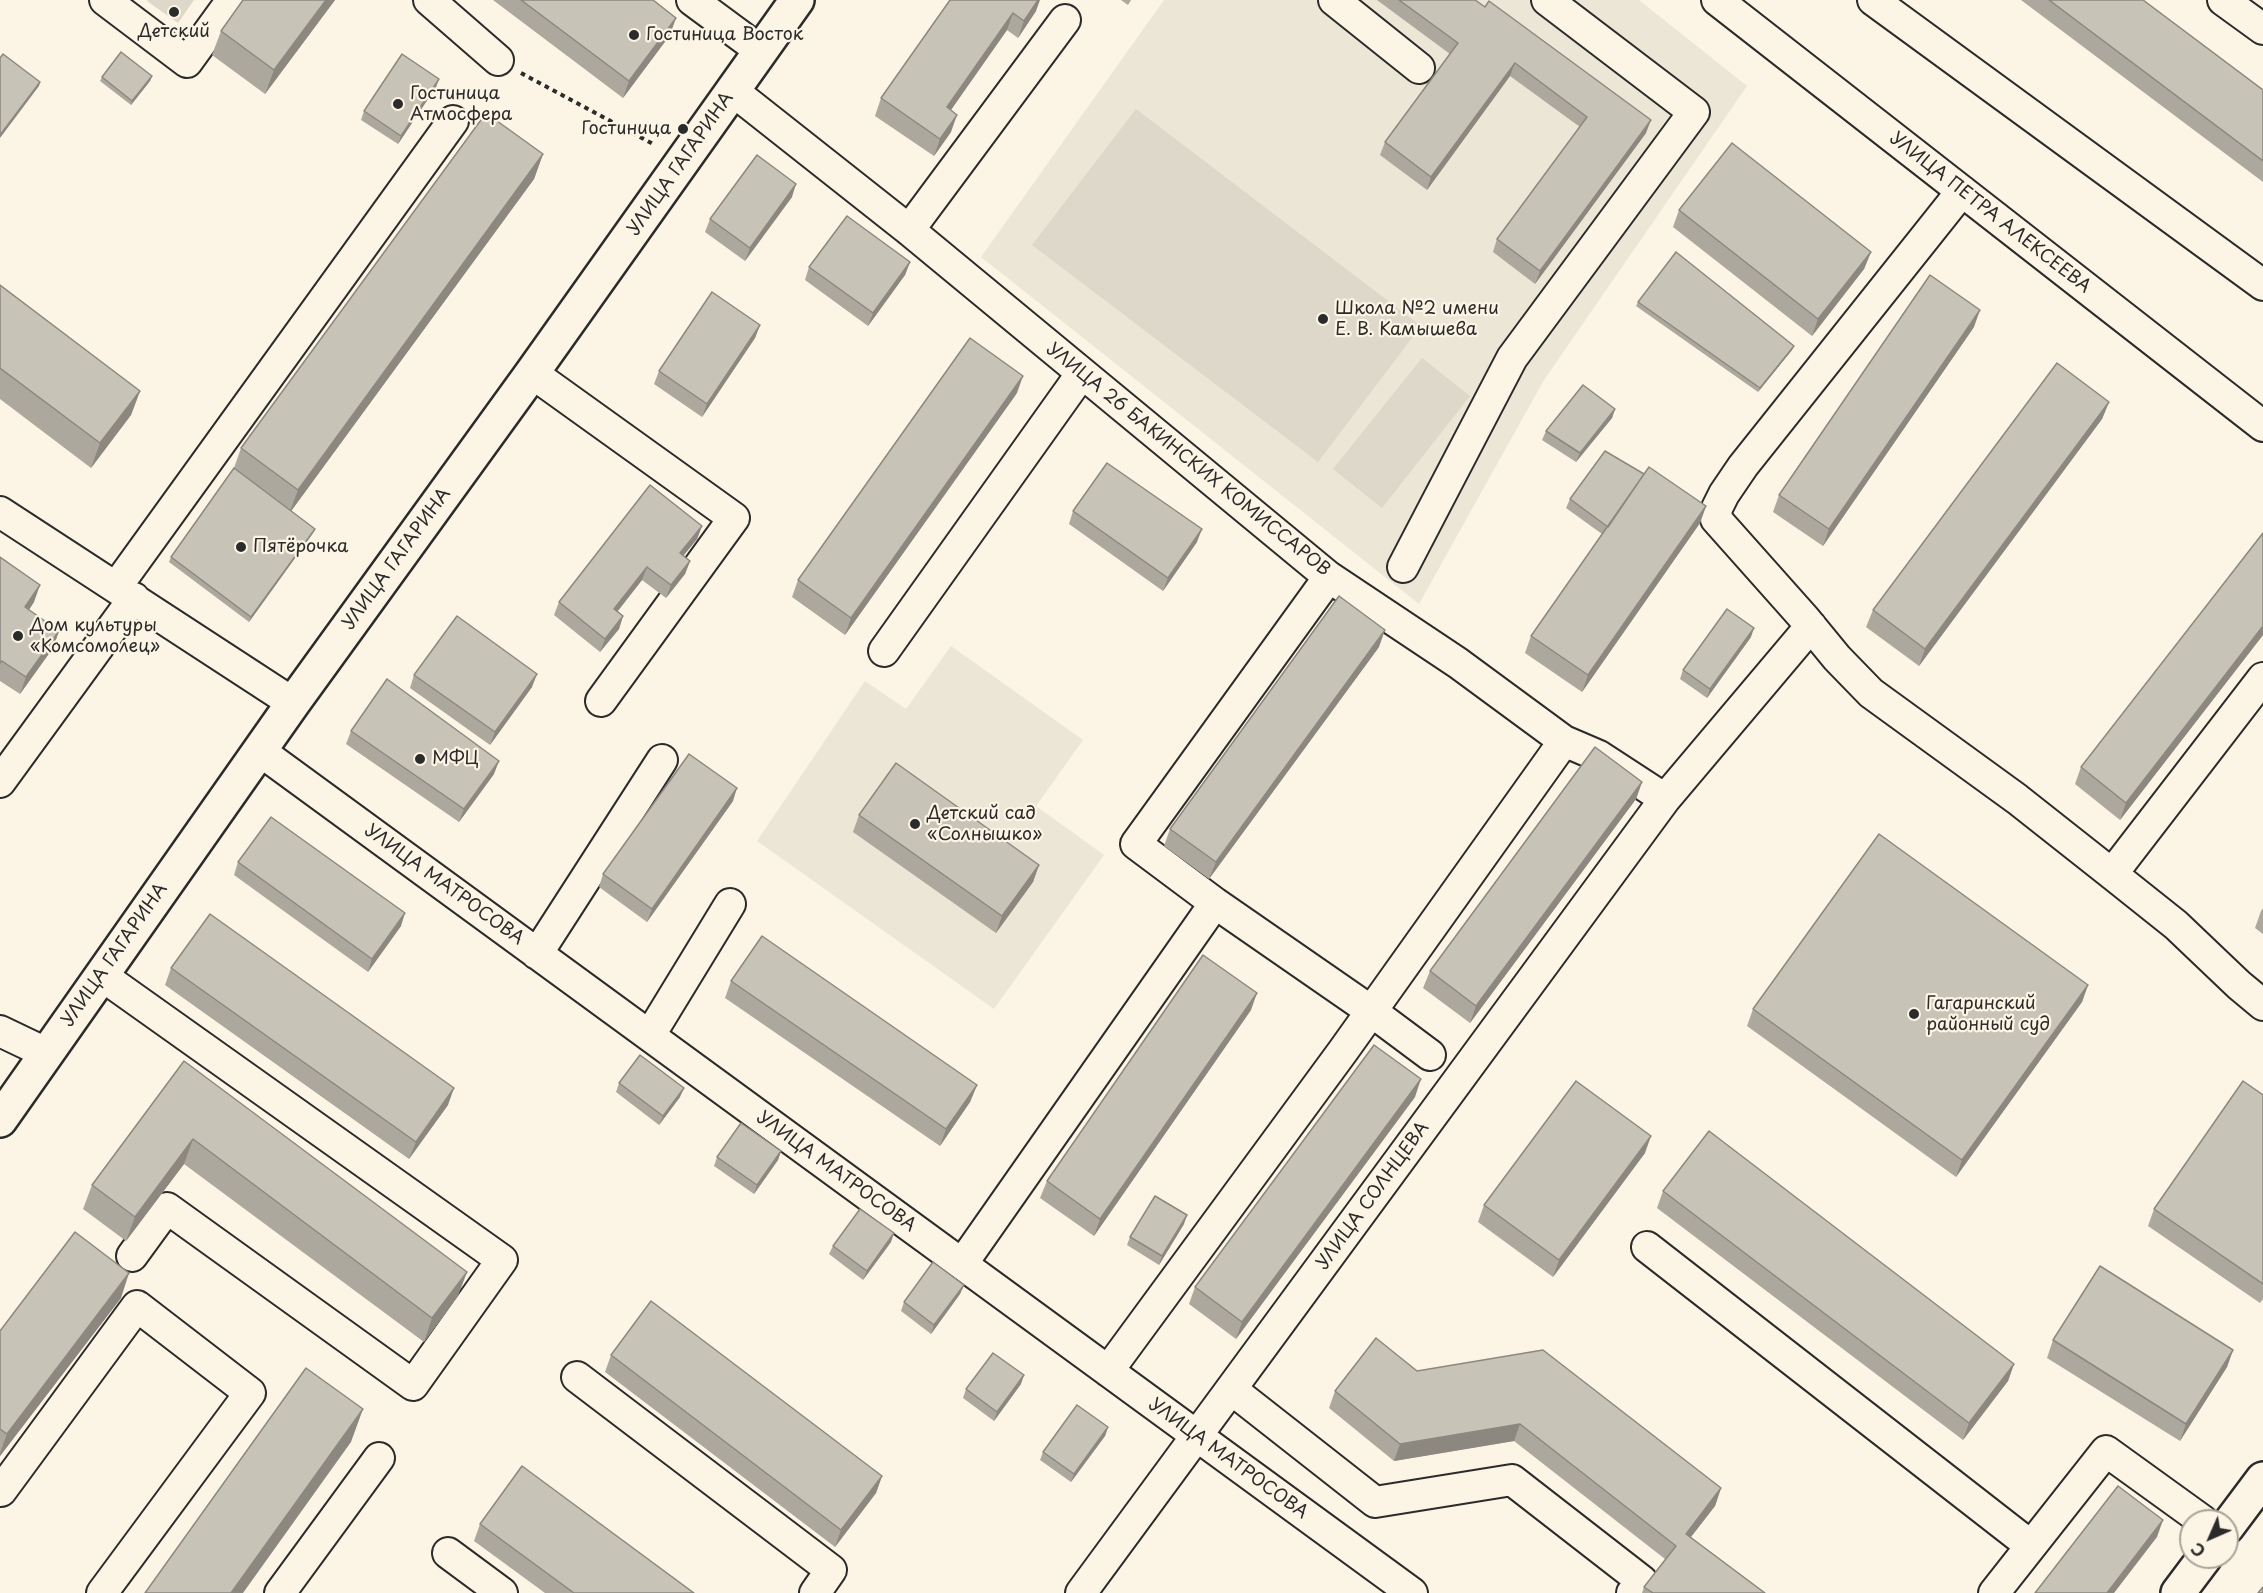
<!DOCTYPE html>
<html>
<head>
<meta charset="utf-8">
<style>
  body { margin:0 }
  #map { position:relative; width:2263px; height:1593px; overflow:hidden; background:#fcf5e5; font-family:"Playpen Sans",sans-serif }
  canvas { display:block }
  .north { position:absolute; left:2179px; top:1509px; width:60px; height:60px; box-sizing:border-box; background:#fcf5e5; border:2px solid #a8a49b; border-radius:50%; rotate:225deg; font-size:16px; font-weight:700; line-height:24px; text-align:center; color:#2b2b2b }
  .north::after { content:''; display:block; margin:auto; width:21px; height:27px; background:#2b2b2b; clip-path:polygon(50% 0,100% 100%,50% 72%,0 100%) }
</style>
</head>
<body>
<div id="map">
<canvas width="2263" height="1593"></canvas>
<div class="north">С</div>
</div>
<script>
const context = document.querySelector('canvas').getContext('2d');
context.lineJoin = 'round';
function fillPath(path, color) {
  context.fillStyle = color;
  context.fill(path, 'evenodd');
}
function poly(rows) {
  const path = new Path2D();
  for (const r of rows) {
    path.moveTo(r[0], r[1]);
    for (let i = 2; i < r.length; i += 2) path.lineTo(r[i], r[i + 1]);
  }
  return path;
}
function trace(path, color, width, dash) {
  context.strokeStyle = color;
  context.lineWidth = width;
  context.lineCap = dash ? 'butt' : 'round';
  context.setLineDash(dash || []);
  context.stroke(path);
}
function drawText(font, color, halo, rows, align = 'center') {
  context.font = font + ' "Playpen Sans",sans-serif';
  context.lineWidth = 4.5;
  context.setLineDash([]);
  context.textBaseline = 'middle';
  context.strokeStyle = halo;
  context.fillStyle = color;
  for (const [text, x, y, turn = 0] of rows) {
    context.save();
    context.translate(x, y);
    context.rotate((+turn || 0) * Math.PI / 180);
    context.textAlign = isNaN(turn) ? turn : align;
    if (halo) context.strokeText(text, 0, 0);
    context.fillText(text, 0, 0);
    context.restore();
  }
}
fillPath(poly([
  [1164,0,1639,0,1747,86,1544,380,1419,604,981,257],
  [951,646,1083,740,1036,806,1104,855,994,1009,757,841,865,681,906,709]
]), '#ece6d7');
fillPath(poly([
  [148,0,194,0,178,23,147,1],
  [1136,109,1421,326,1318,462,1032,245],
  [1422,358,1470,396,1382,508,1333,469]
]), '#ded8ca');
const minor = poly([
  [105,0,187,62,232,0],
  [429,0,498,60],
  [692,0,761,51],
  [1334,0,1419,68],
  [1717,0,2263,426],
  [1873,0,2263,285],
  [2223,0,2263,29],
  [733,91,909,230,1329,577,1458,663,1564,741,1599,756,1665,799],
  [1962,191,1743,466,1724,494,1717,508,1716,519,1805,619,1837,658,1871,693,2017,799,2112,874,2176,925,2239,985,2263,1005],
  [909,230,1065,20],
  [532,373,734,518,601,701],
  [0,512,293,703],
  [1403,567,1512,358,1694,112,1547,0],
  [1329,577,1136,844,1215,903,1371,1011,1430,1055],
  [117,586,453,121],
  [884,651,1082,373],
  [260,751,1412,1593],
  [0,782,134,598],
  [2112,874,2263,678],
  [537,954,662,760],
  [101,975,502,1260,413,1385,167,1208,132,1256],
  [0,1031,46,1053],
  [650,1035,730,904],
  [1647,1247,2031,1546],
  [962,1264,1215,903],
  [1108,1371,1343,1051,1564,741],
  [577,1377,831,1570,815,1593],
  [1231,1389,1375,1502,1512,1480,1642,1581,1632,1593],
  [0,1490,1,1491,137,1306,250,1393,102,1593],
  [448,1553,502,1593],
  [280,1593,379,1458],
  [1081,1593,1665,799,1811,626],
  [1994,1593,2106,1451,2203,1521]
]);
const major = poly([
  [0,1120,293,703,532,373,797,0],
  [2227,1527,2263,1479],
  [2178,1593,2205,1557]
]);
trace(minor, '#2b2b2b', 34);
trace(major, '#2b2b2b', 38);
trace(poly([
  [521,73,655,145]
]), '#2b2b2b', 4, [4.5, 4.5]);
trace(minor, '#fcf5e5', 30);
trace(major, '#fcf5e5', 33);
fillPath(poly([
  [243,0,335,0,265,94,212,55,221,31],
  [493,0,653,0,670,35,623,98],
  [950,0,1036,11,1018,38,1007,30,951,110,951,132,934,156,875,116,881,98],
  [1121,0,1131,0,1128,5],
  [1377,0,1475,0,1646,133,1535,284,1493,252,1497,239,1580,127,1510,76,1427,190,1380,155,1385,142,1450,54],
  [2021,0,2143,0,2263,90,2263,182],
  [152,76,150,81,131,105,100,81,102,77],
  [439,79,436,87,398,144,361,120,364,111],
  [543,154,534,179,291,511,313,533,249,622,169,562,171,557,234,468,241,448],
  [792,197,745,261,705,232,710,219],
  [1679,210,1871,252,1864,269,1812,336,1673,227],
  [910,262,905,275,868,326,805,280,809,267],
  [0,285,140,391,131,415,91,468,0,399],
  [1638,302,1792,350,1758,392,1636,306],
  [760,325,755,338,702,417,654,384,659,371],
  [1974,327,1823,546,1773,512,1779,495],
  [1017,393,845,635,792,597,798,580],
  [2109,402,2102,419,1919,666,1866,627,1873,610],
  [1615,409,1612,418,1576,462,1542,440,1546,431],
  [1644,474,1706,506,1700,523,1582,692,1525,653,1531,636,1602,534,1566,508,1570,499],
  [1073,511,1197,542,1163,591,1069,524],
  [702,526,697,539,683,556,690,561,685,574,666,598,642,580,618,611,623,616,619,629,600,652,554,615,559,602],
  [2263,533,2263,635,2120,820,2075,784,2081,767],
  [0,557,34,602,29,610,59,631,53,648,20,694,0,681],
  [1751,637,1707,698,1680,679,1683,670],
  [1379,647,1209,879,1164,846,1170,829],
  [414,675,532,687,490,745,410,688],
  [351,731,494,774,459,822,346,744],
  [1642,782,1636,799,1470,1023,1423,988,1430,971],
  [733,801,647,922,599,887,603,874],
  [859,815,1039,865,1033,882,996,933,853,832],
  [238,862,401,926,368,972,234,875],
  [2263,908,2263,934,2255,928,2261,911],
  [171,968,448,1105,409,1159,165,985],
  [731,981,977,1085,970,1102,940,1146,725,998],
  [2088,985,2082,1002,1956,1177,1747,1026,1753,1009],
  [1251,1010,1094,1236,1040,1198,1047,1181],
  [184,1061,458,1296,424,1342,184,1164,126,1241,83,1209,92,1185],
  [619,1083,680,1097,659,1125,616,1092],
  [2263,1095,2263,1299,2260,1303,2148,1226,2154,1209],
  [1415,1097,1236,1339,1189,1304,1195,1287],
  [781,1151,778,1160,754,1194,714,1166,717,1157],
  [1645,1153,1553,1277,1478,1222,1484,1205],
  [1663,1191,2014,1364,2008,1381,1963,1440,1657,1208],
  [1184,1224,1159,1265,1127,1245,1130,1237],
  [891,1242,863,1280,829,1254,833,1246],
  [964,1285,960,1294,931,1334,901,1311,904,1302],
  [121,1298,0,1456,0,1331],
  [2053,1340,2233,1350,2227,1367,2180,1441,2047,1358],
  [611,1355,882,1476,876,1493,835,1547,605,1372],
  [1417,1371,1721,1488,1715,1506,1691,1537,1765,1593,1642,1593,1644,1587,1665,1559,1514,1441,1394,1461,1329,1408,1335,1391],
  [1021,1384,994,1421,963,1398,966,1389],
  [1108,1427,1105,1436,1071,1482,1040,1460,1043,1452],
  [480,1524,694,1593,545,1593,474,1541]
]), '#aca89d');
fillPath(poly([
  [326,0,335,0,265,94,274,70],
  [1038,0,1040,0,1036,11,1018,38,1024,21],
  [1013,13,1007,30,941,124,947,107],
  [676,18,670,35,623,98,629,81],
  [1515,63,1510,76,1427,190,1431,177],
  [152,76,150,81,131,105,132,101],
  [439,79,436,87,398,144,401,136],
  [40,82,39,86,0,138,0,135],
  [957,115,951,132,934,156,940,139],
  [1651,120,1646,133,1535,284,1540,271],
  [543,154,534,179,289,514,298,490],
  [796,184,792,197,745,261,750,248],
  [1871,252,1864,269,1812,336,1818,319],
  [910,262,905,275,868,326,873,313],
  [1980,310,1974,327,1823,546,1829,529],
  [760,325,755,338,702,417,707,404],
  [1794,346,1792,350,1758,392,1760,388],
  [1023,376,1017,393,845,635,851,618],
  [140,391,131,415,91,468,100,443],
  [2109,402,2102,419,1919,666,1925,649],
  [1615,409,1612,418,1576,462,1580,453],
  [1706,506,1700,523,1582,692,1588,675],
  [702,526,697,539,675,566,680,553],
  [315,529,313,533,249,622,251,617],
  [1202,529,1197,542,1163,591,1168,578],
  [690,561,685,574,666,598,671,585],
  [647,567,642,580,609,622,614,609],
  [40,585,34,602,19,624,25,607],
  [623,616,619,629,600,652,605,639],
  [2263,626,2263,635,2120,820,2126,803],
  [1754,628,1751,637,1707,698,1710,689],
  [1385,630,1379,647,1209,879,1216,862],
  [59,631,53,648,20,694,26,677],
  [537,674,532,687,490,745,495,732],
  [499,761,494,774,459,822,464,809],
  [1642,782,1636,799,1470,1023,1476,1006],
  [737,788,733,801,647,922,652,909],
  [1039,865,1033,882,996,933,1002,916],
  [405,913,401,926,368,972,372,959],
  [2088,985,2082,1002,1956,1177,1962,1160],
  [1257,993,1251,1010,1094,1236,1100,1219],
  [1421,1079,1415,1097,1236,1339,1242,1322],
  [977,1085,970,1102,940,1146,946,1129],
  [454,1088,448,1105,409,1159,416,1142],
  [684,1088,680,1097,659,1125,663,1116],
  [1651,1136,1645,1153,1553,1277,1559,1260],
  [193,1139,184,1164,126,1241,135,1217],
  [781,1151,778,1160,754,1194,757,1185],
  [1187,1215,1184,1224,1159,1265,1162,1256],
  [894,1233,891,1242,863,1280,867,1271],
  [467,1272,458,1296,424,1342,432,1318],
  [129,1273,121,1298,0,1456,0,1453,7,1434],
  [964,1285,960,1294,931,1334,934,1325],
  [2233,1350,2227,1367,2180,1441,2186,1424],
  [2014,1364,2008,1381,1963,1440,1969,1423],
  [1024,1375,1021,1384,994,1421,997,1412],
  [363,1409,351,1442,243,1593,231,1593],
  [1520,1424,1514,1441,1394,1461,1400,1444],
  [1108,1427,1105,1436,1071,1482,1074,1474],
  [882,1476,876,1493,835,1547,841,1530],
  [1721,1488,1715,1506,1680,1551,1686,1534],
  [2163,1520,2157,1537,2114,1593,2107,1593]
]), '#8c8880');
const building = poly([
  [243,0,326,0,274,70,221,31,243,0],
  [521,0,653,0,676,18,629,81,521,0],
  [950,0,1038,0,1024,21,1013,13,947,107,957,115,940,139,881,98,950,0],
  [1399,0,1475,0,1485,7,1489,1,1651,120,1540,271,1497,239,1587,117,1515,63,1431,177,1385,142,1458,43,1399,0],
  [2049,0,2143,0,2263,90,2263,161,2049,0],
  [121,52,152,76,132,101,102,77,121,52],
  [3,54,40,82,0,135,0,58,3,54],
  [402,54,439,79,401,136,364,111,402,54],
  [486,113,543,154,298,490,241,448,486,113],
  [1732,143,1871,252,1818,319,1679,210,1732,143],
  [757,155,796,184,750,248,710,219,757,155],
  [847,216,910,262,873,313,809,267,847,216],
  [1676,252,1794,346,1760,388,1638,302,1676,252],
  [1930,275,1980,310,1829,529,1779,495,1930,275],
  [0,285,140,391,100,443,0,368,0,285],
  [712,292,760,325,707,404,659,371,712,292],
  [970,338,1023,376,851,618,798,580,970,338],
  [2057,363,2109,402,1925,649,1873,610,2057,363],
  [1583,385,1615,409,1580,453,1546,431,1583,385],
  [1605,451,1644,474,1608,527,1570,499,1605,451],
  [1107,463,1202,529,1168,578,1073,511,1107,463],
  [1649,467,1706,506,1588,675,1531,636,1649,467],
  [234,468,315,529,251,617,171,557,234,468],
  [650,485,702,526,680,553,690,561,671,585,647,567,614,609,623,616,605,639,559,602,650,485],
  [2263,533,2263,626,2126,803,2081,767,2263,533],
  [0,557,40,585,25,607,59,631,26,677,2,661,0,663,0,557],
  [1339,596,1385,630,1216,862,1170,829,1339,596],
  [1727,609,1754,628,1710,689,1683,670,1727,609],
  [457,616,537,674,495,732,414,675,457,616],
  [387,679,499,761,464,809,351,731,387,679],
  [1595,747,1642,782,1476,1006,1430,971,1595,747],
  [689,754,737,788,652,909,603,874,689,754],
  [896,763,1039,865,1002,916,859,815,896,763],
  [271,817,405,913,372,959,238,862,271,817],
  [1879,834,2088,985,1962,1160,1753,1009,1879,834],
  [210,914,454,1088,416,1142,171,968,210,914],
  [762,936,977,1085,946,1129,731,981,762,936],
  [1203,955,1257,993,1100,1219,1047,1181,1203,955],
  [1374,1045,1421,1079,1242,1322,1195,1287,1374,1045],
  [640,1055,684,1088,663,1116,619,1083,640,1055],
  [184,1061,467,1272,432,1318,193,1139,135,1217,92,1185,184,1061],
  [1576,1081,1651,1136,1559,1260,1484,1205,1576,1081],
  [2243,1081,2263,1095,2263,1284,2154,1209,2243,1081],
  [741,1123,781,1151,757,1185,717,1157,741,1123],
  [1709,1131,2014,1364,1969,1423,1663,1191,1709,1131],
  [1155,1196,1187,1215,1162,1256,1130,1237,1155,1196],
  [860,1209,894,1233,867,1271,833,1246,860,1209],
  [75,1232,129,1273,7,1434,0,1429,0,1331,75,1232],
  [933,1262,964,1285,934,1325,904,1302,933,1262],
  [2100,1266,2233,1350,2186,1424,2053,1340,2100,1266],
  [651,1301,882,1476,841,1530,611,1355,651,1301],
  [1376,1338,1417,1371,1543,1350,1721,1488,1686,1534,1765,1593,1653,1593,1644,1587,1676,1546,1520,1424,1400,1444,1335,1391,1376,1338],
  [993,1353,1024,1375,997,1412,966,1389,993,1353],
  [306,1368,363,1409,231,1593,145,1593,306,1368],
  [1077,1405,1108,1427,1074,1474,1043,1452,1077,1405],
  [522,1466,694,1593,574,1593,480,1524,522,1466],
  [2118,1486,2163,1520,2107,1593,2035,1593,2118,1486],
  [2263,1587,2263,1593,2258,1593,2263,1587]
]);
fillPath(building, '#c8c3b7');
trace(building, '#8c8880', 1.5);
for (const [x, y, r, color] of [
  [174,12,6,"#2b2b2b"],
  [634,35,6,"#2b2b2b"],
  [398,104,6,"#2b2b2b"],
  [683,129,6,"#2b2b2b"],
  [1323,319,6,"#2b2b2b"],
  [241,547,6,"#2b2b2b"],
  [18,636,6,"#2b2b2b"],
  [420,759,6,"#2b2b2b"],
  [915,824,6,"#2b2b2b"],
  [1914,1014,6,"#2b2b2b"]
]) {
  const dot = new Path2D();
  dot.arc(x, y, r, 0, 2 * Math.PI);
  context.fillStyle = color;
  context.fill(dot);
  trace(dot, '#fcf5e5', 2);
}
drawText('18px', '#2b2b2b', '#fcf5e5', [
  ["Детский",174,32,"center"],
  ["Гостиница Восток",646,35],
  ["Гостиница",410,94],
  ["Атмосфера",410,115],
  ["Гостиница",671,129,"right"],
  ["Школа №2 имени",1335,309],
  ["Е. В. Камышева",1335,330],
  ["Пятёрочка",253,547],
  ["Дом культуры",30,626],
  ["«Комсомолец»",30,647],
  ["МФЦ",432,759],
  ["Детский сад",927,814],
  ["«Солнышко»",927,835],
  ["Гагаринский",1926,1004],
  ["районный суд",1926,1025]
], 'left');
drawText('18px', '#2b2b2b', '#fcf5e5', [
  ["УЛИЦА ГАГАРИНА",681,164,-55],
  ["УЛИЦА ПЕТРА АЛЕКСЕЕВА",1990,213,38],
  ["УЛИЦА 26 БАКИНСКИХ КОМИССАРОВ",1188,460,39],
  ["УЛИЦА ГАГАРИНА",397,559,-54],
  ["УЛИЦА МАТРОСОВА",444,885,36],
  ["УЛИЦА ГАГАРИНА",115,955,-55],
  ["УЛИЦА МАТРОСОВА",836,1172,36],
  ["УЛИЦА СОЛНЦЕВА",1373,1196,-54],
  ["УЛИЦА МАТРОСОВА",1228,1459,36]
]);
</script>
</body>
</html>
